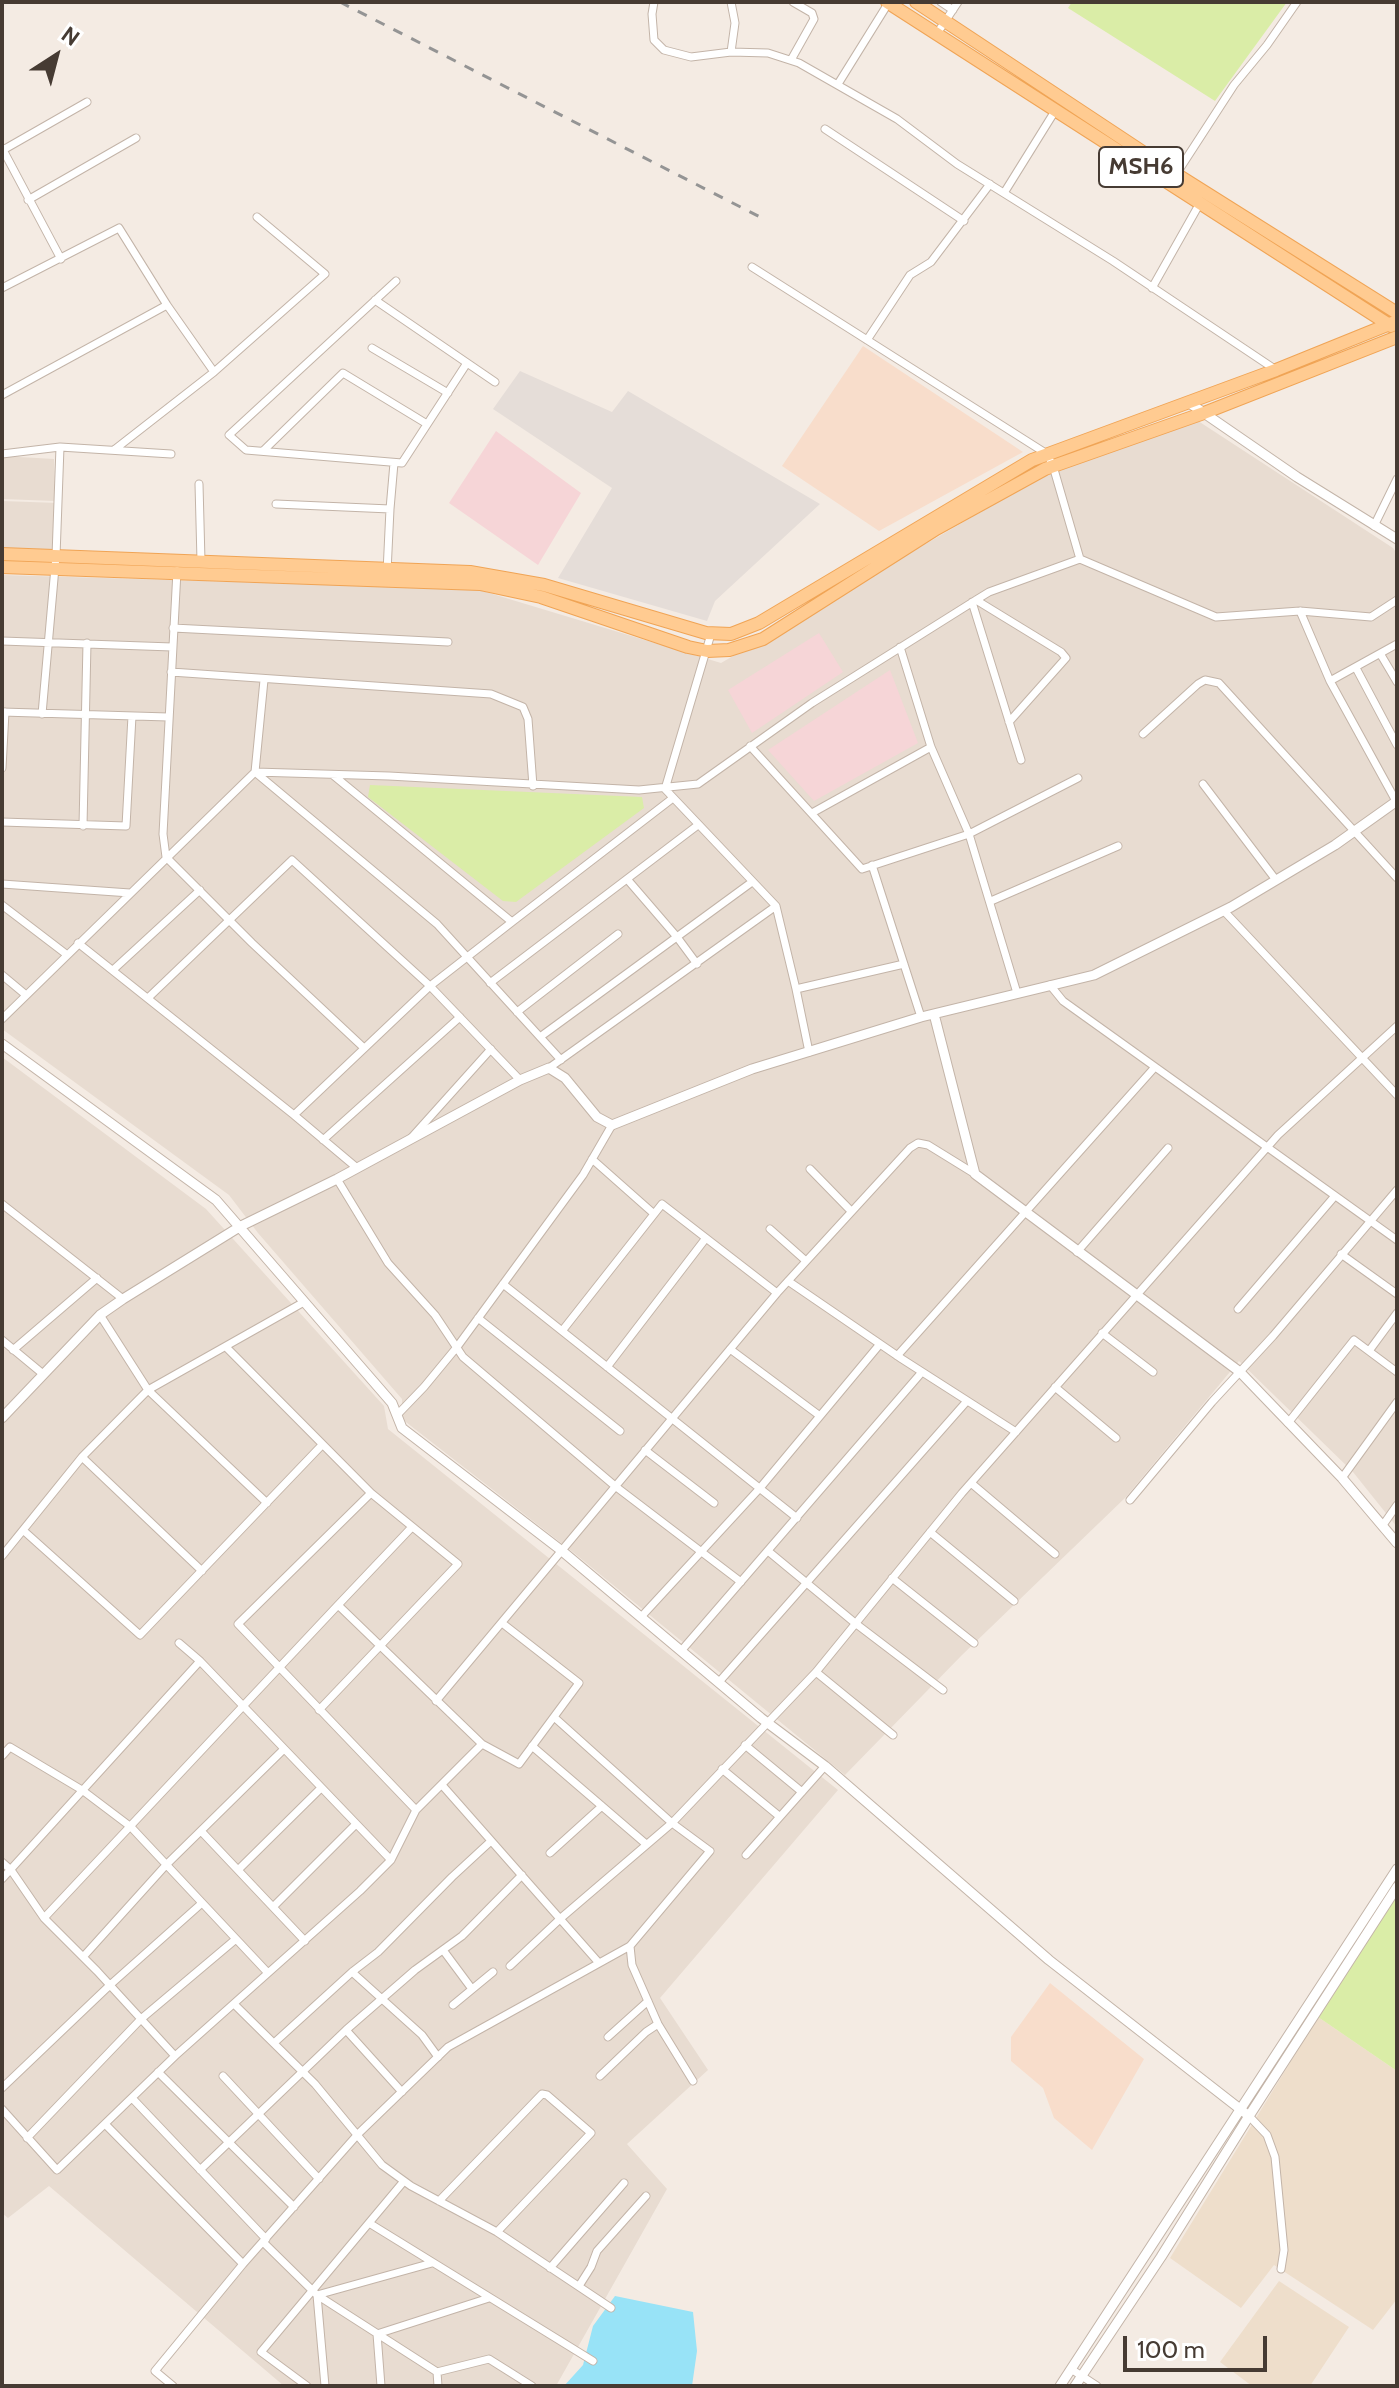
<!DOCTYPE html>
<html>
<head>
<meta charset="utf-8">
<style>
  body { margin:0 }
  #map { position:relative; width:1399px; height:2388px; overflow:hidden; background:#f4ebe3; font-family:Cabin,sans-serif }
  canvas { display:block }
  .frame { position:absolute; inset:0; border:4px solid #463b33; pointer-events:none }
  .north { position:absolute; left:16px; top:16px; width:80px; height:80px; -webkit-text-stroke:6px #fff; paint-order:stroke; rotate:36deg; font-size:22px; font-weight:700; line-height:32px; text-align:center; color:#463b33 }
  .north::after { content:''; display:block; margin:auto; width:28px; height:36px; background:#463b33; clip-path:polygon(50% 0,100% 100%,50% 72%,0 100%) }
  .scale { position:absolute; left:1123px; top:2336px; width:144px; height:36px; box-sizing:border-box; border:4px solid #463b33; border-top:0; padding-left:10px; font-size:24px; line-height:28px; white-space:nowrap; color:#463b33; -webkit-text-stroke:6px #fff; paint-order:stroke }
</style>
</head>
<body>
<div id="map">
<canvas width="1399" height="2388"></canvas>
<div class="frame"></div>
<div class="north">N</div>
<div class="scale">100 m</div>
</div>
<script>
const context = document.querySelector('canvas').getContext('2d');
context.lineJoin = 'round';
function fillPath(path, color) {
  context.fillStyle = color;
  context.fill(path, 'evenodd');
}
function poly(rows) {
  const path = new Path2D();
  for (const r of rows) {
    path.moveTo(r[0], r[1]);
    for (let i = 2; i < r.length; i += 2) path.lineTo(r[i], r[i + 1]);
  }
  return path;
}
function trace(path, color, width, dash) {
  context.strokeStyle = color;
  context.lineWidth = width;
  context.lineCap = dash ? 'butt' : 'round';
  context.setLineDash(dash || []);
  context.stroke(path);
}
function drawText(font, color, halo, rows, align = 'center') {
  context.font = font + ' Cabin,sans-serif';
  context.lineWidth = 6;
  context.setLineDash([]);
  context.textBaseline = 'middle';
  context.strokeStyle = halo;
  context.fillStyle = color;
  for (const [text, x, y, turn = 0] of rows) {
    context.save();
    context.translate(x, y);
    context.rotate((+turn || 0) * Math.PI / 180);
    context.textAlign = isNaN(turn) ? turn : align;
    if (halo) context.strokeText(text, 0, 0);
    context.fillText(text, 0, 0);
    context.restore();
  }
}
fillPath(poly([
  [1192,417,1393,548,1397,554,1397,1527,1353,1472,1239,1361,1126,1497,962,1655,845,1775,574,1553,402,1419,402,1399,258,1233,229,1195,2,1029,2,575,476,589,721,663,1058,467],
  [2,456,54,459,55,501,2,499],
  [2,501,58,503,54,553,2,550],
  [2,1057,206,1209,384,1406,388,1429,838,1790,660,1998,708,2070,627,2144,667,2189,556,2386,284,2386,49,2186,8,2218,2,2213]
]), '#e8dcd1');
fillPath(poly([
  [863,346,1023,452,879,531,782,466],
  [1050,1983,1144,2059,1092,2150,1054,2118,1043,2088,1011,2061,1011,2037]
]), '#f8ddcb');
fillPath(poly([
  [520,371,612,412,628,391,820,504,715,601,707,621,558,578,612,488,493,409]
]), '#e5ddd8');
fillPath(poly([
  [1318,2017,1397,2071,1397,2299,1373,2330,1274,2265,1241,2308,1170,2258],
  [1279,2281,1349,2327,1310,2386,1252,2386,1220,2362]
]), '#eedecb');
fillPath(poly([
  [496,431,581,493,538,565,449,503],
  [819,633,843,672,752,733,728,690],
  [890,670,918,743,814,801,768,750]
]), '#f6d5d7');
fillPath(poly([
  [1072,2,1287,2,1215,101,1068,8],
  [370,785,642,797,644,808,516,902,503,901,368,797],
  [1397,1895,1397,2071,1318,2017]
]), '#daeda7');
fillPath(poly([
  [615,2296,693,2312,697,2351,692,2386,564,2386,583,2365,593,2326]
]), '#98e3f7');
const minor = poly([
  [654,2,652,14,654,40,664,50,691,57,731,52,768,53,799,63,897,119,957,164,1113,261,1276,370],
  [731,2,735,23,731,52],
  [941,2,953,10],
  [936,35,958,2],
  [791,60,814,19,812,13,793,2],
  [838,84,889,2],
  [825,129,964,221],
  [2,148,61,259],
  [3,150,87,102],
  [1175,176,1234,85,1267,45,1297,2],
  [1004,193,1055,111],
  [28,200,136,138],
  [752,267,1047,454,1053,466,1080,559],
  [396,281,229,435,246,450,402,463,467,363],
  [2,288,119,228,167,305,214,372],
  [1152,288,1200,203],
  [375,300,495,382],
  [867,340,910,275,931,262,990,184],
  [372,348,448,393],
  [2,395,167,305],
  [114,450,214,372,325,274,257,217],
  [263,451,343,373,427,424],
  [2,454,60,447,171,454],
  [199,484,201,561],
  [276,504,390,509,387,572],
  [390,509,394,463],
  [1374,526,1397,479],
  [177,571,163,834,166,857,252,943,364,1048],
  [976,600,1061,652,1066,658,1009,722],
  [972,602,1021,760],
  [1300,611,1330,681,1396,801],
  [173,628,448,642],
  [711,634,665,789,776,906,796,989,809,1052],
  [2,641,172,647],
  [1381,655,1397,682],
  [1356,668,1397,745],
  [171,672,491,694,523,707,528,719,533,786],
  [264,680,255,772,437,924,561,1060],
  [1330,681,1397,644],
  [2,712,168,717],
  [42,714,56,556,60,447],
  [1143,734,1198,684,1205,680,1219,683,1397,878],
  [750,746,862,869,969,834,931,747,900,647],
  [2,768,5,712],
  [1203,784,1276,880],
  [812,813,931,747],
  [2,822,126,826,132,716],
  [83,826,87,643],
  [872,865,921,1017],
  [627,879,677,937,697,964],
  [2,884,130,893],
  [991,901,1118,846],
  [2,905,66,954],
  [1224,911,1397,1095],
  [512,922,673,798],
  [78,943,294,1115,357,1168],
  [113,970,200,890],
  [2,975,26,995],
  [490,983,698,825],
  [1050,985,1063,1001,1397,1240],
  [796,989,904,964],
  [1017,993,969,834,1078,778],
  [148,998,292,860,430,986,520,1080],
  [517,1012,618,934],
  [2,1019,255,772,389,776,639,790,698,784,812,703,976,600,989,592,1080,559,1216,617,1300,611,1371,617,1397,600],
  [540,1037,752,882],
  [549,1068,776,906],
  [294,1115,430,986,512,922,333,775],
  [412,1137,491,1049],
  [323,1140,460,1017],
  [592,1159,653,1213],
  [810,1169,851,1211],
  [337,1179,388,1263,435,1315,463,1357,615,1486,741,1582],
  [2,1204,123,1299],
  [770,1229,806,1261],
  [1077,1252,1168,1148],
  [1341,1254,1397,1294],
  [788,1281,902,1359,1016,1432],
  [503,1284,797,1518],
  [1238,1309,1334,1197],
  [100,1315,148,1390,267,1503],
  [478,1318,620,1431],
  [562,1331,662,1204,777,1293],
  [1102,1333,1153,1372],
  [2,1340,43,1374],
  [226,1347,371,1493,458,1564,319,1710],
  [730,1349,820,1416],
  [13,1350,97,1278],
  [1369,1351,1397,1313],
  [897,1356,1155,1067],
  [607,1367,706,1238],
  [1055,1387,1116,1438],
  [398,1414,424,1387,457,1347,583,1175,612,1125],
  [1288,1423,1354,1340,1397,1372],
  [645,1450,714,1503],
  [82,1457,202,1571],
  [1342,1478,1397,1402],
  [971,1483,1055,1554],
  [371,1493,238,1624,416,1810],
  [1130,1500,1212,1402,1273,1336,1397,1190],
  [1383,1525,1397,1505],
  [24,1531,140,1635,321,1446],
  [930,1532,1014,1601],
  [768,1551,855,1623,943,1690],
  [2,1556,82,1457,148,1390,304,1302],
  [892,1578,974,1643],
  [641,1617,760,1488,880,1344],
  [179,1643,200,1661],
  [681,1651,922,1372],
  [816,1672,893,1735],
  [719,1682,967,1401],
  [436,1701,777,1293,910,1148,918,1143,928,1145,975,1174],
  [482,1744,519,1764,579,1683,502,1623],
  [745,1745,802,1792],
  [532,1746,646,1844],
  [2,1756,10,1747,82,1790,131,1827,268,1973],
  [722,1769,779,1816],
  [442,1785,599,1963],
  [201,1831,305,1941],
  [550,1853,602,1806],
  [746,1855,825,1766],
  [2,1862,11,1870,44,1918,97,1971,175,2056,360,1891,391,1860,416,1810,482,1744,338,1605,412,1527],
  [238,1870,321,1788],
  [2,1879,200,1661,391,1860],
  [273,1907,356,1824],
  [44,1918,338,1605],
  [630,1946,632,1965,658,2024,693,2081],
  [443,1950,472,1989],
  [83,1957,166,1865,284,1749],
  [510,1966,561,1918,672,1823,554,1717],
  [352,1972,422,2035,438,2057],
  [234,2004,315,2084,382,2165,411,2186,497,2232,611,2308],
  [453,2005,493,1972],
  [346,2030,402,2092],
  [608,2037,648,2001],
  [274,2043,352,1972,378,1952,452,1877,491,1841],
  [158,2072,294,2207],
  [223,2076,319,2179],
  [600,2076,646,2032,658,2024],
  [2,2088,110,1985,202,1903],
  [132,2098,266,2239],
  [2,2109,57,2170,175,2056],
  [1249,2116,1267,2135,1275,2157,1284,2250,1281,2269],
  [105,2124,243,2264],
  [27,2138,141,2019,236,1939],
  [200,2170,346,2030,415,1970,462,1936,522,1875],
  [439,2201,542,2094,547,2095,591,2133,497,2232],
  [369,2223,593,2361],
  [263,2242,317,2295,437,2372,489,2359,532,2386],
  [550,2268,624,2183],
  [579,2286,591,2267,597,2251,646,2196],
  [1071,2369,1097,2386],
  [437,2372,438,2386],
  [173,2386,155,2371,243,2264,358,2134,448,2047,630,1946,710,1851,672,1823,816,1672,962,1493,1278,1135,1397,1026],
  [307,2386,261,2352,404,2181],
  [325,2386,317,2295,432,2263],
  [381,2386,377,2334,489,2298]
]);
const tertiary = poly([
  [1188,402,1297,477,1397,539],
  [934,1014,975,1174,1240,1372,1342,1478,1397,1543],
  [2,1044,216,1200,392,1403,402,1428,562,1551,761,1718,825,1766,1049,1960,1249,2116],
  [2,1418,100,1315,123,1299,241,1226,337,1179,520,1080,549,1068,565,1078,597,1117,612,1125,752,1069,921,1017,1094,975,1231,907,1335,845,1397,801],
  [1060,2386,1397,1869],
  [1075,2386,1161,2257,1249,2116,1397,1887]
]);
const primary = poly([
  [887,2,1391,326],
  [916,2,1176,174,1397,313],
  [2,554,470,572,544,585,706,633,731,634,759,623,1032,460,1276,370,1397,321],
  [2,567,480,584,541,597,688,647,707,651,729,650,763,639,936,529,1045,469,1204,413,1397,337]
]);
trace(minor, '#c3b4a8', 9);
trace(tertiary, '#c3b4a8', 11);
trace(primary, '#f0a455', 14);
trace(minor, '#fff', 7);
trace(tertiary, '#fff', 9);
trace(primary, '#ffcb91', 12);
trace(poly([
  [340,2,762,218]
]), '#949494', 3, [10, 10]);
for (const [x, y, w] of [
  [1141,167,84]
]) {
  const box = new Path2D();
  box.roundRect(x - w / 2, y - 20, w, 40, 6);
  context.fillStyle = '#fff';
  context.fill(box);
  trace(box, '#463b33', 2);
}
drawText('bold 24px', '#463b33', null, [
  ["MSH6",1141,167]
]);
</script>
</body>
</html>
